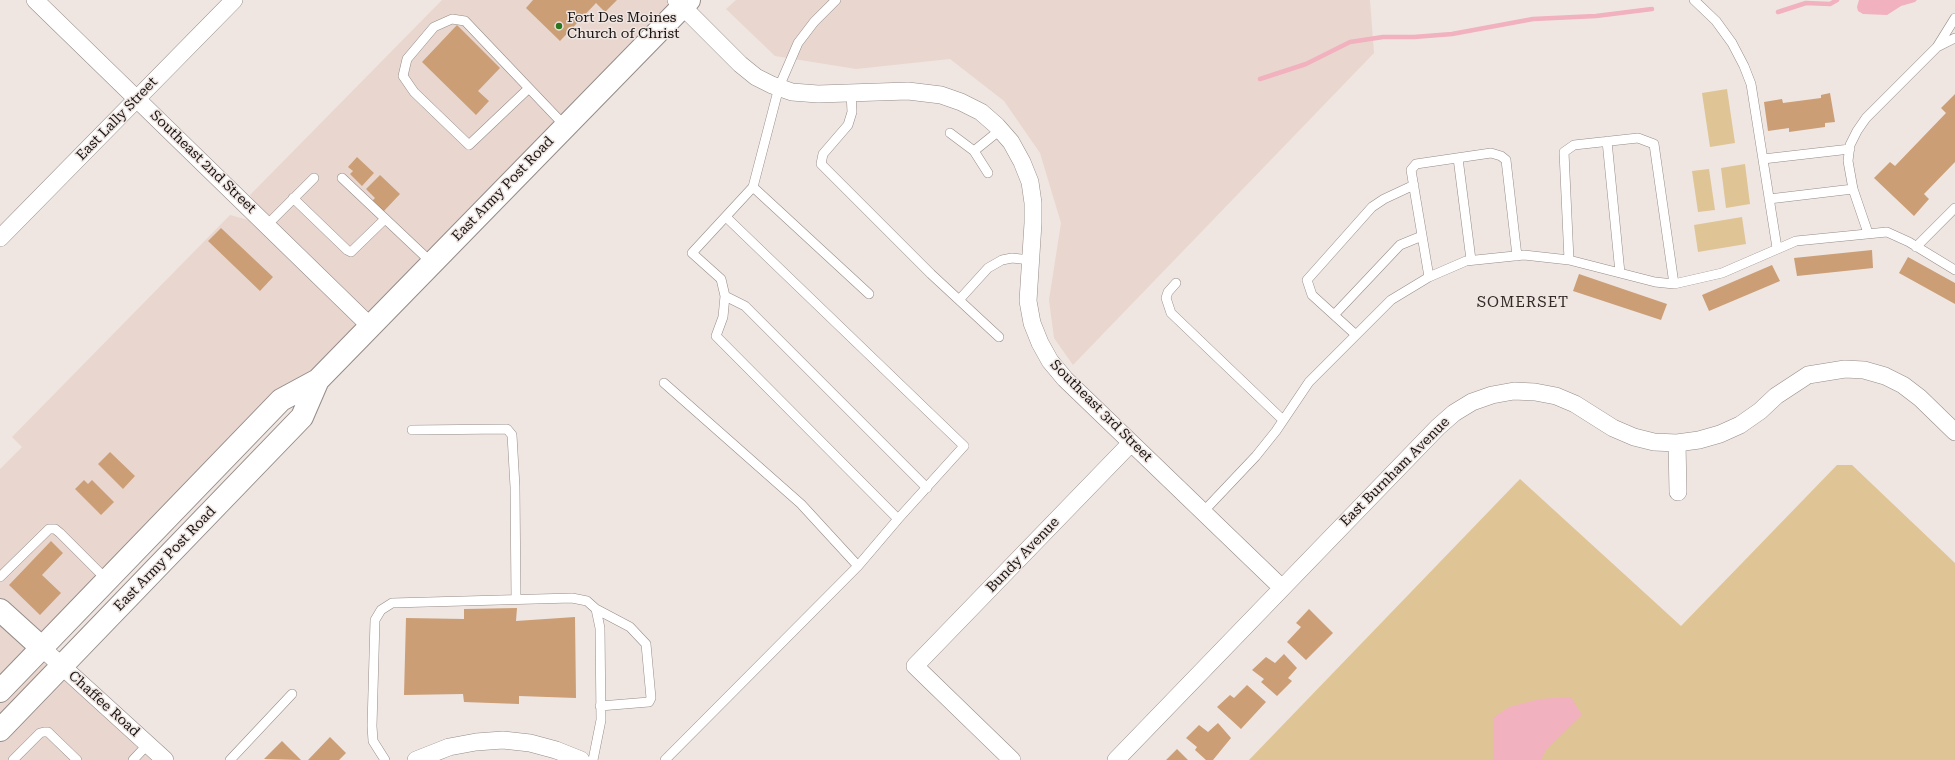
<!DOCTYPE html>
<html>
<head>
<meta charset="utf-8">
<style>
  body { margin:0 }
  canvas { display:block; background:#efe5e1 }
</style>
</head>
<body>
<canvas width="1955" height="760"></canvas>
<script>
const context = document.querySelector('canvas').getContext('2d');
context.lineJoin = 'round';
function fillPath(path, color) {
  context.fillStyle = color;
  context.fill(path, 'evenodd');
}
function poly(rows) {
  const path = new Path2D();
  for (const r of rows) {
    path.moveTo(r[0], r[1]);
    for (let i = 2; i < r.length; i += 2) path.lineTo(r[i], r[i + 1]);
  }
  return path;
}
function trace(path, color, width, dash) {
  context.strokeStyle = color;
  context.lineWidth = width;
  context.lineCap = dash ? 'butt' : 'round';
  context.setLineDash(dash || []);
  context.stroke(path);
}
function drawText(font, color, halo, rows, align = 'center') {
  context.font = font + ' "Roboto Serif",serif';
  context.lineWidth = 3;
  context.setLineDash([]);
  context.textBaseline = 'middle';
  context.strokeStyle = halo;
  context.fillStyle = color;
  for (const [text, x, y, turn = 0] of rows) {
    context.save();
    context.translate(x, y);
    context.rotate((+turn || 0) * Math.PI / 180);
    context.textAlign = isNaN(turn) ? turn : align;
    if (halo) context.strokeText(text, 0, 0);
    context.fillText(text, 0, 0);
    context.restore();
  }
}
fillPath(poly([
  [442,0,689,0,42,647,165,760,0,760,0,469,22,447,12,437,230,215,267,225,250,195],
  [736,0,1370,0,1374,53,1073,365,1054,338,1049,300,1061,223,1040,153,1004,101,950,59,856,69,775,56,726,9]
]), '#e9d7cf');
fillPath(poly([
  [1727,89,1735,143,1710,147,1702,93],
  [1745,164,1750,204,1726,208,1721,168],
  [1709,169,1715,210,1698,212,1692,171],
  [1742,217,1746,244,1698,252,1694,225],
  [1837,465,1852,465,1955,563,1955,760,1249,760,1520,479,1681,626]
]), '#dfc596');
fillPath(poly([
  [1859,0,1917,0,1915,2,1901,6,1887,15,1863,14,1858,11,1857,7],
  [1571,697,1582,715,1546,750,1541,760,1493,760,1493,718,1509,707,1540,699]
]), '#f1b1bf');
trace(poly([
  [1778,12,1806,3,1830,4,1837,0],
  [1260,79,1306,64,1350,42,1383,37,1414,37,1452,34,1533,19,1596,16,1652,9]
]), '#f1b1bf', 4.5);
fillPath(poly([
  [533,0,617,0,605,12,596,3,560,41,526,8],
  [457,25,500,68,478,91,489,101,476,115,422,62],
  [1830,93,1835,122,1825,123,1825,127,1789,132,1789,128,1768,131,1764,102,1782,99,1783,103,1821,98,1821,95],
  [1955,94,1955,162,1924,194,1929,199,1914,216,1874,178,1890,162,1895,166,1946,113,1941,108],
  [357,157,374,173,362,186,350,174,353,171,348,167],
  [380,175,400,194,383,212,372,201,375,198,366,189],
  [221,228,273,277,260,291,208,241],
  [1872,250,1873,268,1797,276,1794,258],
  [1908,257,1955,283,1955,304,1899,273],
  [1772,265,1780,281,1709,311,1702,295],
  [1579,274,1667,304,1661,320,1573,291],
  [110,452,135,476,123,489,98,464],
  [84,480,88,484,92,480,114,502,101,515,75,489],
  [51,541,63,553,42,575,61,593,40,615,9,585],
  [517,608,516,621,575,617,576,698,519,696,519,704,464,702,463,694,404,695,406,618,464,619,464,609],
  [1309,609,1333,633,1306,660,1287,642,1301,627,1296,623],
  [1284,654,1297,668,1288,678,1292,681,1277,696,1261,682,1264,679,1252,670,1266,657,1275,663],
  [1247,685,1266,702,1241,729,1217,707,1230,695,1234,698],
  [1218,723,1231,738,1213,760,1206,760,1195,750,1197,747,1186,738,1199,725,1208,732],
  [330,737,346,753,339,760,308,760],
  [282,741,301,760,264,759],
  [1177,749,1188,760,1166,760]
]), '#cb9e76');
const lane = poly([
  [1694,0,1716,21,1732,43,1744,66,1751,84,1777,248],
  [1937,47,1955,38],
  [528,89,469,145,414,92,403,76,407,59,434,27,452,19,465,21,565,126],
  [851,93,852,112,848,125,823,154,821,164,931,274,999,337],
  [950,133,974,151,1000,130],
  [1607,141,1620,273],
  [974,151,988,173],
  [1458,158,1471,260],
  [1763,159,1850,149],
  [342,178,432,263],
  [753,187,869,294],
  [293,198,347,250,351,252,385,219],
  [1769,199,1853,189],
  [726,217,964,446,898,519],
  [267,225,314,178],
  [1868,233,1853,189,1848,161,1850,145,1857,131,1866,118,1937,47,1955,18],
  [1916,247,1955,208],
  [1569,260,1564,152,1574,145,1638,138,1654,144,1674,284],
  [1429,277,1411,170,1416,164,1491,153,1501,156,1506,160,1517,256],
  [1176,283,1168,292,1166,298,1171,313,1283,420],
  [725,296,745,306,927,488],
  [959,300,988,268,1002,260,1012,258,1030,260],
  [1334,315,1400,245,1422,236],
  [1356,335,1312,295,1307,280,1372,207,1384,199,1414,185],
  [664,383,801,504,858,566],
  [412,430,507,429,512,435,515,487,516,599],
  [1203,512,1256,456,1276,431,1309,382,1391,300,1429,277,1466,261,1524,255,1569,260,1655,282,1674,284,1722,273,1796,241,1887,232,1909,242,1955,270],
  [0,577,49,529,55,529,60,533,107,580],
  [596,609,630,627,646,644,651,698,649,702,600,706],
  [13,760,40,733,44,732,48,732,77,760],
  [133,760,148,744],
  [230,760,292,694],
  [385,760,373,741,372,726,375,620,381,610,392,603,572,598,587,601,596,609,600,628,601,720,593,760],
  [665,760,858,566,898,519,716,336,723,317,725,296,721,279,692,253,753,187,779,87,798,43,814,22,836,0]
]);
const street = poly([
  [35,0,370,326],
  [676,0,740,64,756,77,772,85,792,92,818,94,908,91,941,95,961,102,981,112,997,126,1011,142,1022,162,1030,182,1033,203,1033,223,1028,301,1032,323,1040,343,1050,361,1065,379,1282,588],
  [0,238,234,0],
  [1677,443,1678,492],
  [42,648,165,760],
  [416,760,449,747,476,742,503,740,530,743,556,750,581,760],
  [1012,760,915,666,1131,443],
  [1116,760,1438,427,1454,413,1472,402,1492,395,1514,391,1535,392,1556,396,1575,404,1613,428,1634,437,1654,442,1677,443,1699,440,1720,434,1740,425,1760,411,1776,396,1808,375,1845,369,1864,370,1885,376,1903,385,1920,398,1955,432]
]);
const secondary = poly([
  [0,610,42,648],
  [0,691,281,400,318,380,689,0],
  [0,730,302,417,318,380]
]);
trace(lane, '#958c88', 10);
trace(street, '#958c88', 18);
trace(secondary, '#958c88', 24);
trace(lane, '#fff', 9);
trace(street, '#fff', 17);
trace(secondary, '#fff', 22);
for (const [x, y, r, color] of [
  [559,26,4,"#2c771d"]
]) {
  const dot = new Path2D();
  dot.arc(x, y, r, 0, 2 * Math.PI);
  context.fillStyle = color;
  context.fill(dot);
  trace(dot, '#efe5e1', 1.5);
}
drawText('14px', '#171413', '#efe5e1', [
  ["Fort Des Moines",567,18],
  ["Church of Christ",567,34]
], 'left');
drawText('14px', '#171413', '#efe5e1', [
  ["East Lally Street",117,119,-46],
  ["Southeast 2nd Street",203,162,44],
  ["East Army Post Road",503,189,-46],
  ["Southeast 3rd Street",1101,411,45],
  ["East Burnham Avenue",1395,472,-45],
  ["Bundy Avenue",1023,555,-46],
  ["East Army Post Road",165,559,-46],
  ["Chaffee Road",104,704,42]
]);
context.letterSpacing = '1px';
drawText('15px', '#322a27', '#efe5e1', [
  ["SOMERSET",1523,303]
]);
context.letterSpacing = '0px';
</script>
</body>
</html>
